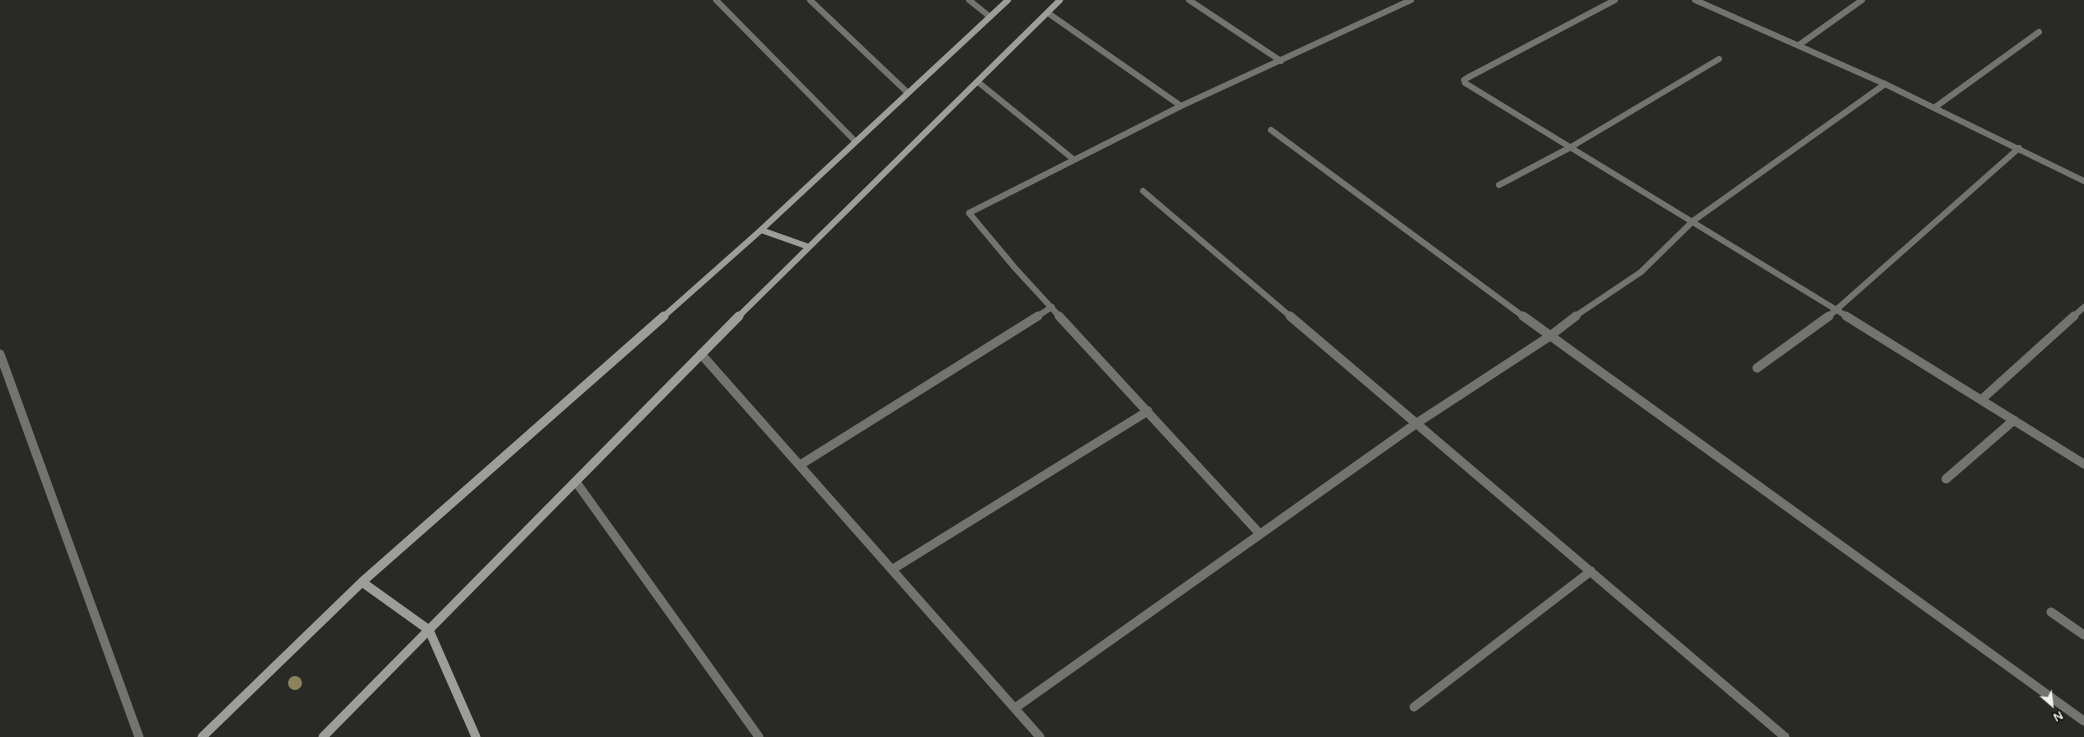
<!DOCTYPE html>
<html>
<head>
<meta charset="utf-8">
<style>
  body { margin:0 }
  #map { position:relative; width:2084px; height:737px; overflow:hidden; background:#292926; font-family:"Varela Round",sans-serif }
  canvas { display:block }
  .north { position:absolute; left:2032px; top:685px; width:40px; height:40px; -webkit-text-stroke:3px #111110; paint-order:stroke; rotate:152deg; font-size:11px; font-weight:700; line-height:16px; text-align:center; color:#f1f1ef }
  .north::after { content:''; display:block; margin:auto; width:14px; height:18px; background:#f1f1ef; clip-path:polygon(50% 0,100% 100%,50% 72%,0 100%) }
</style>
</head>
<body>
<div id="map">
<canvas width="2084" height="737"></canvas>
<div class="north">N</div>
</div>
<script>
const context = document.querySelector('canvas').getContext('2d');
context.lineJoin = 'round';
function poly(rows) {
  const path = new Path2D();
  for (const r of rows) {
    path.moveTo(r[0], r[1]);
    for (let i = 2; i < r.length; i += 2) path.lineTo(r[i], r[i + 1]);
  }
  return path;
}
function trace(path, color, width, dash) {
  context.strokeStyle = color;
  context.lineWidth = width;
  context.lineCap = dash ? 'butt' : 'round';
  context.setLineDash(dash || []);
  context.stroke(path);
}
trace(poly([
  [0,354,139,737]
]), '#737371', 9);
trace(poly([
  [716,0,855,141],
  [810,0,907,92],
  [969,0,989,16],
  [1189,0,1281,61],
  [1615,0,1467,78,1464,80,1465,83,1848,317],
  [1695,0,1885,84,2084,181],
  [1048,13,1181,106],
  [1799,45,1862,0],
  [978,82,1073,159],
  [1934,108,2039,32],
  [1271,130,1524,317],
  [1499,185,1571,147,1719,59],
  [1143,191,1291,317],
  [1036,317,1052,307],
  [1060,317,1015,268,969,213,1181,106,1411,0],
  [1574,317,1641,272,1693,221,1885,84],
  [1828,317,2019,148],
  [2073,317,2084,307]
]), '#737371', 6);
trace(poly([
  [1059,316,1260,534],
  [1290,316,1785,737],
  [1523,316,2084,721],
  [1846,316,2084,464],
  [701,354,1040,737],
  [1757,368,1829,316],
  [1981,400,2074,316],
  [800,465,1038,316],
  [1946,479,2014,420],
  [576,482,759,737],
  [893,569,1148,411],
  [2051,612,2084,635],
  [1414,707,1591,571],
  [1015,708,1417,423,1550,336,1576,316]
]), '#737371', 9);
trace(poly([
  [761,230,809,247],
  [663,317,761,230,1008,0],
  [738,317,1060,0]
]), '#9d9d9a', 6);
trace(poly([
  [362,582,429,630,476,737],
  [202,737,362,582,664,316],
  [323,737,739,316]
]), '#9d9d9a', 9);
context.fillStyle = '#8a835e';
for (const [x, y] of [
  [295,683]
]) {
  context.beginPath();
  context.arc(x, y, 7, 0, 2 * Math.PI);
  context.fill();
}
</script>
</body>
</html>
